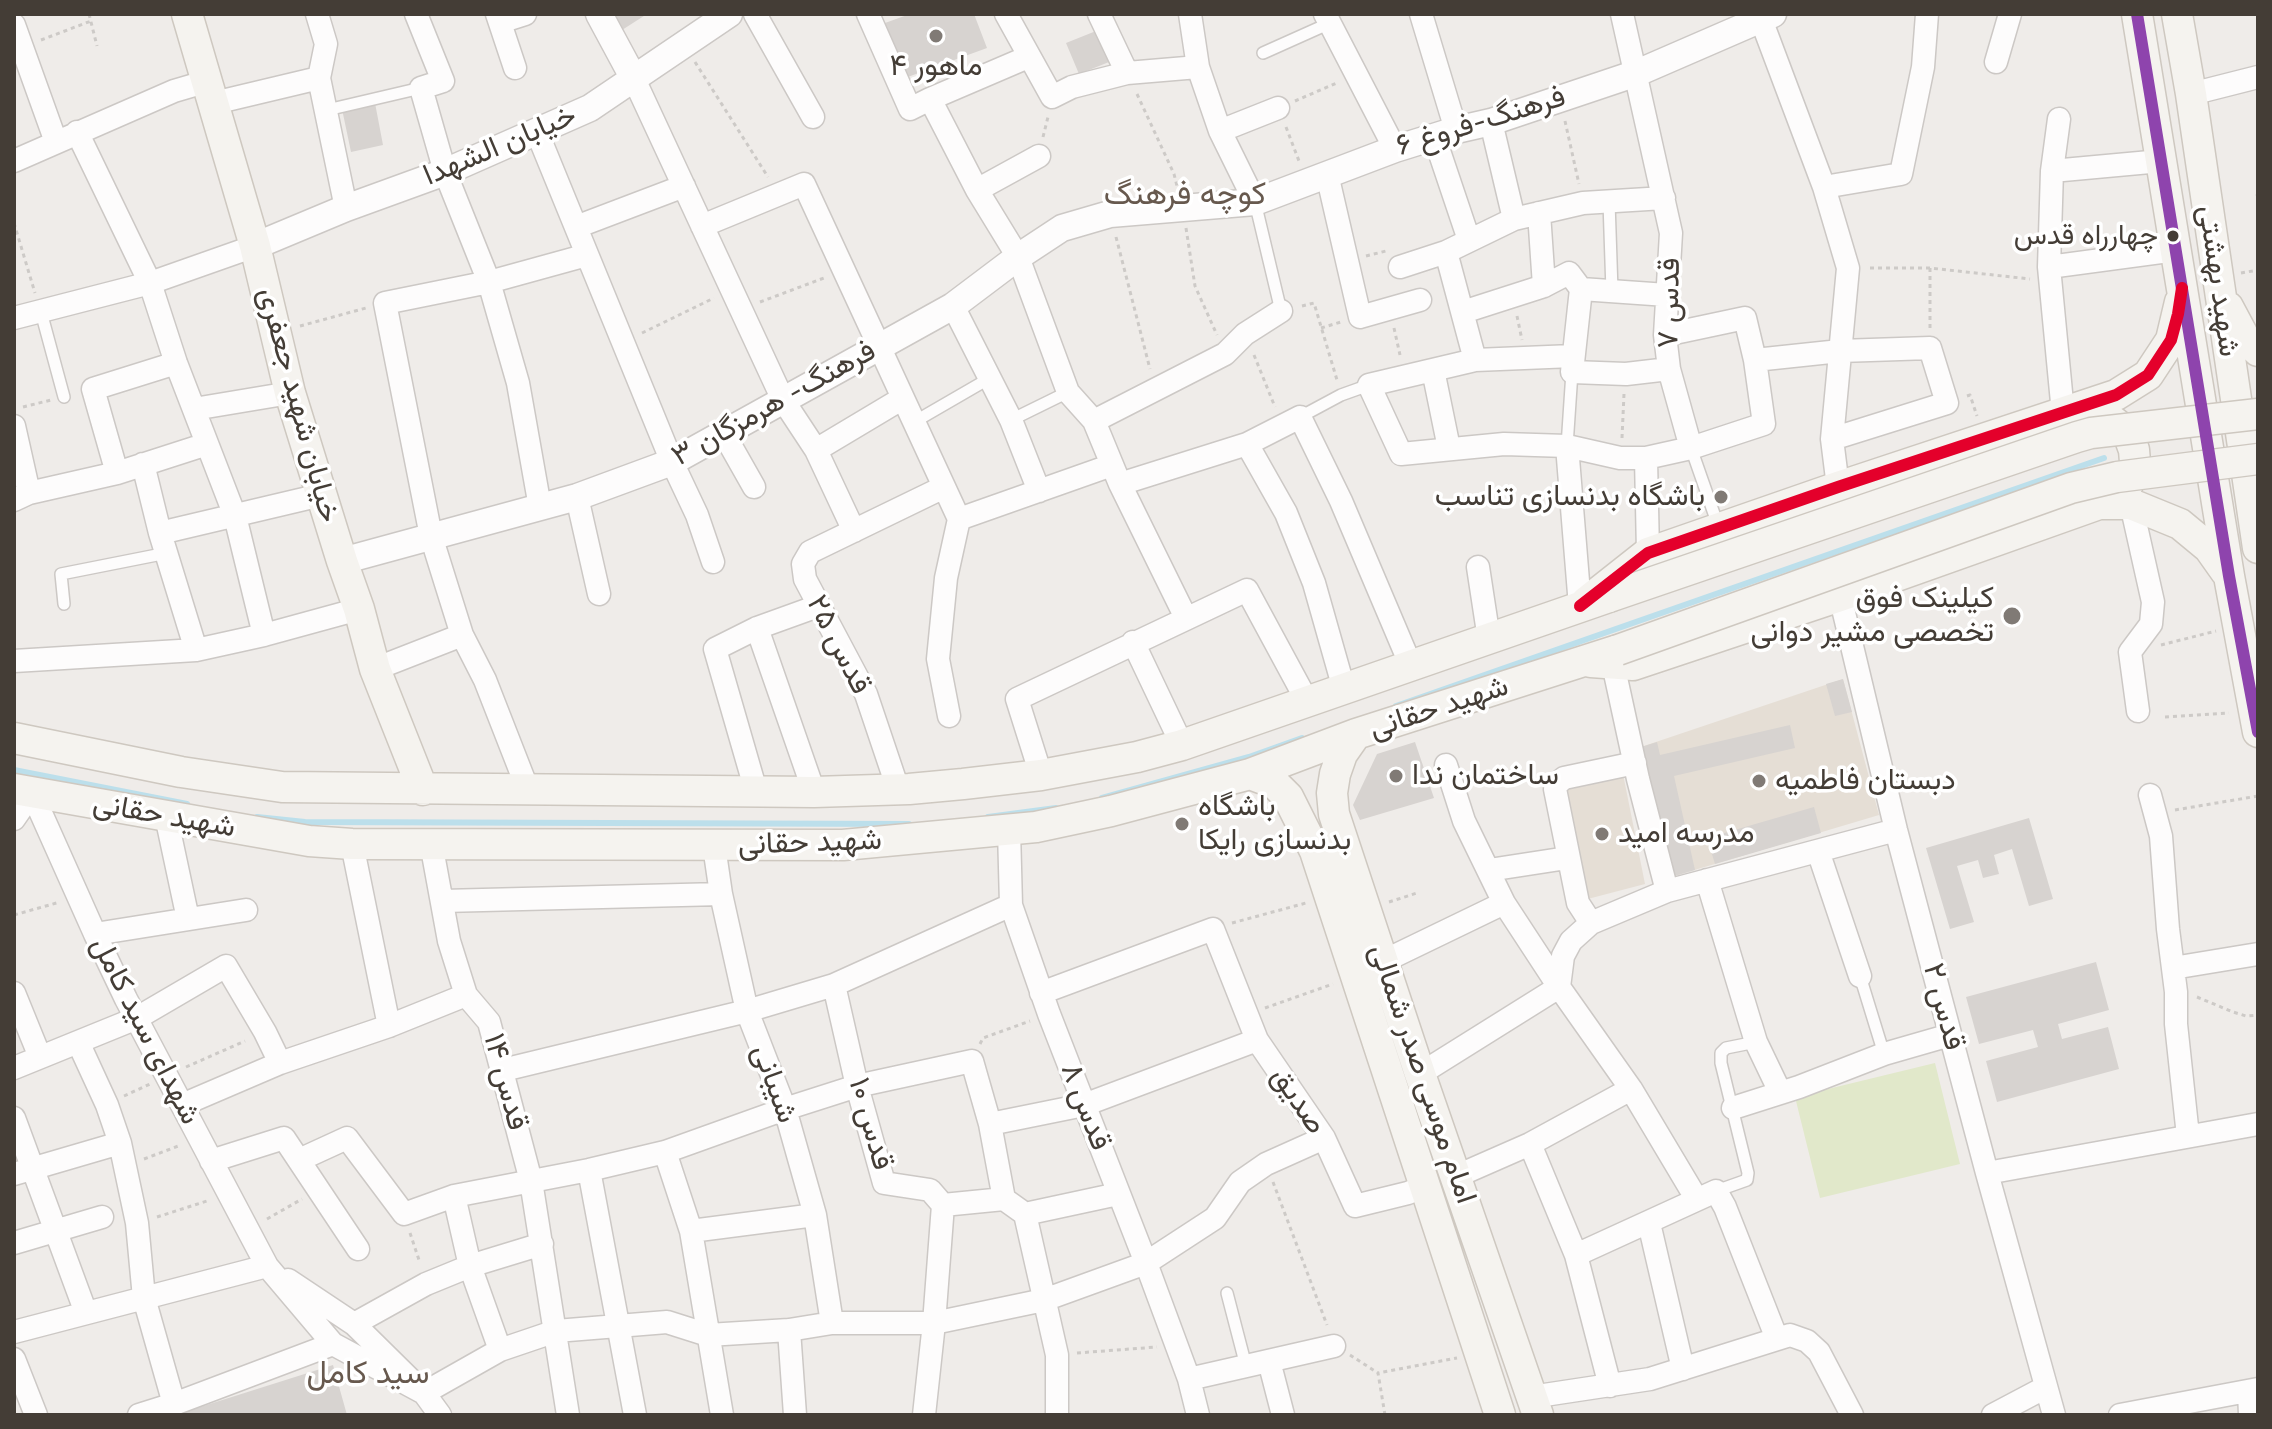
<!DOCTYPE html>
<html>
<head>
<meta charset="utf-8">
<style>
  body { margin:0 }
  #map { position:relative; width:2272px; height:1429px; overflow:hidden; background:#efece9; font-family:"Space Grotesk",sans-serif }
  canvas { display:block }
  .frame { position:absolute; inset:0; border:16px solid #443d36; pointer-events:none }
</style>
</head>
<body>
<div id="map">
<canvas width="2272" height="1429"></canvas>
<div class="frame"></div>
</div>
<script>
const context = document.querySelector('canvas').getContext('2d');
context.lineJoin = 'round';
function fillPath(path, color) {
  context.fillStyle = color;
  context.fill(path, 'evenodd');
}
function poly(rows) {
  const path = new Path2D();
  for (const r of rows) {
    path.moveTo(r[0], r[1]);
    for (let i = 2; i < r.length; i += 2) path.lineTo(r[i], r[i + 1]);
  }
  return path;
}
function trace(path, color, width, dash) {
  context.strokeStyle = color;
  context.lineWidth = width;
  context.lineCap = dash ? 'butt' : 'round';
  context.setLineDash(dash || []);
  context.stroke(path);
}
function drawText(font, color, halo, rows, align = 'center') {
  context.font = font + ' "Space Grotesk",Vazirmatn,sans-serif';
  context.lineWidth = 7;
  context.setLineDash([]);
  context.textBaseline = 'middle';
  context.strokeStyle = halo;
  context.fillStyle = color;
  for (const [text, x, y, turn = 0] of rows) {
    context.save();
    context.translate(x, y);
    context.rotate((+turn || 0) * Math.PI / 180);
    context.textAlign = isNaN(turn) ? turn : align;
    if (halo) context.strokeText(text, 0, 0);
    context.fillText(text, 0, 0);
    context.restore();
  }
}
fillPath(poly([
  [1843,679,1879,815,1671,877,1641,747],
  [1623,774,1645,884,1580,901,1561,785]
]), '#e5ded5');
fillPath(poly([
  [1935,1063,1960,1164,1820,1198,1795,1097]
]), '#e1e8ca');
trace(poly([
  [1396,706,2104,458],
  [14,770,187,804],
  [1102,798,1249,757,1302,738],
  [257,817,305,822,909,824],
  [988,817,1056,808]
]), '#bcdfeb', 6);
fillPath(poly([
  [612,14,647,14,622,30],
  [910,14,974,14,987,48,905,78,885,23],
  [1096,31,1109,62,1079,74,1066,43],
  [375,103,383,145,351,152,342,109],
  [1843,679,1852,712,1835,716,1826,684],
  [1790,725,1795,748,1674,776,1695,870,1671,877,1641,747,1657,742,1660,755],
  [1415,742,1434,798,1360,820,1353,805,1377,754],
  [1814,807,1821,833,1715,864,1707,838],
  [2029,818,2053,899,2029,906,2012,849,1994,855,1999,874,1983,878,1978,860,1957,866,1974,922,1950,929,1926,848],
  [2096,962,2109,1010,2058,1024,2062,1039,2108,1027,2119,1069,1997,1102,1986,1061,2038,1047,2033,1030,1979,1044,1966,997],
  [333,1365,347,1415,178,1415,178,1414]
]), '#d7d3d0');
const service = poly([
  [1263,53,1330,23],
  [327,110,421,88],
  [1255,202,1281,311],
  [1609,202,1612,291],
  [41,312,64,397],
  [1300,417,1341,395,1369,385],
  [1011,420,1068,392],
  [914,422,990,378],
  [1567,446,1572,372],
  [1691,448,1719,528],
  [64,604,61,574,167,553],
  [1860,976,1884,1054],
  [1716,1191,1747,1180,1748,1173,1721,1063,1721,1053,1726,1048,1756,1042],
  [1227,1293,1246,1366]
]);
const minor = poly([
  [317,14,326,44,319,78,346,208],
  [416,14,443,81,421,88,445,172,489,282,518,383,540,507],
  [497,14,515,68],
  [755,14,813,117],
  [868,14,910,109,930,99,977,190,1018,257,1068,392,1094,421,1120,484,1186,618],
  [1006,14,1052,97,1072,87,1127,73,1198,67],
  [1099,14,1127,73],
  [1190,14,1198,67,1220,131,1255,202],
  [1325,14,1395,149],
  [1421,14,1456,130],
  [1622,14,1671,233,1665,335,1669,369,1691,448],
  [1759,14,1824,187,1848,268,1832,439,1838,487],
  [500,22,525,14],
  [14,25,56,142],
  [1996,62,2010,14],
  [634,79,783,400,816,450,854,531],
  [2191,94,2258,77],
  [930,99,1028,57],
  [214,103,319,78],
  [2059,119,2052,171,2049,267,2063,413],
  [1491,122,1514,219],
  [1220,131,1278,108],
  [77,132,150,283,176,363,235,516,264,635],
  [537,132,672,462,697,515,713,562],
  [1434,136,1469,240],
  [14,161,174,91,208,81],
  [2052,171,2161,161],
  [1327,174,1360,317,1420,300],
  [1824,187,1901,174,1923,67,1927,14],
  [977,190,1039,156],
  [1539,213,1544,286],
  [702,226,804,184,959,519,946,578,938,659,949,716],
  [576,227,684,186],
  [1446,252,1475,360],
  [1400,267,1446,252,1514,219,1583,203,1664,198],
  [2049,267,2176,250],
  [1667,295,1581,289,1572,372,1626,374,1669,369],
  [953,306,1011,420,1039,491],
  [1463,312,1544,286,1569,273,1581,289],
  [14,318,150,283,255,246],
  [1573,356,1475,360,1369,385,1401,454,1504,444,1567,446,1620,458,1646,458,1691,448,1764,424,1755,360,1745,318,1665,335],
  [1755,360,1840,351,1930,348,1947,403,1832,439],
  [1433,370,1449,448],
  [194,409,290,393],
  [1094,421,1225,354,1245,334,1281,311],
  [14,426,29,493,14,500],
  [724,434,754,487],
  [1247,444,1286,513,1314,583,1344,689],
  [1567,446,1580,606],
  [816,450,903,398],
  [1646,458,1648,553],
  [143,464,160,533,196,650],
  [117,473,93,389,176,363],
  [1120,484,1247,444,1300,417,1341,501,1411,666],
  [29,493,117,473,207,444],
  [577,497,599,594],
  [2131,504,2153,602,2151,624,2130,652,2138,711],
  [959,519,1112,465],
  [160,533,321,495],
  [1478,567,1489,639],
  [1840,596,1896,830,1987,1173,2054,1415],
  [757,628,814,792],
  [1133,642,1182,745],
  [14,661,196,650,264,635,359,609],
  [1613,664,1638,779,1667,891],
  [375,669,462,635],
  [1446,765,1464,821,1504,903,1559,987],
  [1041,775,1017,699,1247,590,1307,701],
  [898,789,866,694,805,579,803,564,810,552,944,487],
  [528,790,485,680,462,635,431,536,385,303,489,282,587,255],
  [756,791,715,649,757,628,818,606],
  [32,793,95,934,126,999,267,1266,333,1344,424,1393],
  [2150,795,2161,836,2168,929,2176,992,2176,1024,2188,1136],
  [166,816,188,919],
  [14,819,32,793],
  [1009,830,1011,905,1049,1014,1146,1263,1189,1379,1198,1415],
  [431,843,449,941,466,995,489,1022,531,1181,568,1415],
  [352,844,389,1026],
  [714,846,721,894,747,1011,785,1109,815,1215,832,1323],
  [1818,851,1860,976],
  [1489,870,1567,858],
  [1707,880,1756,1042,1780,1092],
  [443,901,721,894],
  [1591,923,1578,903,1555,789,1558,783,1564,778,1635,763],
  [95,934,246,910],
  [1384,961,1504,903],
  [2173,968,2258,954],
  [834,985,857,1086,884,1183,930,1190,943,1205,934,1323,924,1415],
  [1559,987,1563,956,1571,941,1591,923,1667,891,1896,830],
  [14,993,40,1057],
  [1041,993,1213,929,1257,1040,1324,1138,1355,1206,1408,1193,1425,1186],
  [78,1042,107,1105,120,1143,137,1223,144,1298,174,1404],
  [14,1068,137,1018,226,966,265,1032,280,1063],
  [503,1070,747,1011,834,985,1011,905],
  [1420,1074,1559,987,1631,1089,1696,1198],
  [182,1105,280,1063,389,1026,466,995],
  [1733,1108,1799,1087,1884,1054,1950,1035],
  [14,1118,86,1313],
  [990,1124,1084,1105,1257,1040],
  [1530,1144,1576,1255,1610,1386],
  [665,1152,691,1231,722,1415],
  [299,1160,347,1138,404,1214,454,1196,589,1170,665,1152,785,1109,857,1086,972,1061,990,1124,1004,1199],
  [211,1161,284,1138,358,1249],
  [589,1170,635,1415],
  [1987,1173,2258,1124],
  [14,1174,120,1143],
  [1457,1176,1530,1144,1631,1089],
  [454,1196,470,1266,500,1350],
  [943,1205,1004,1199,1025,1214,1057,1355,1057,1415],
  [1025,1214,1118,1194],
  [1649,1223,1683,1369],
  [691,1231,815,1215],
  [14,1243,102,1217],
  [1576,1255,1716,1191,1725,1207,1777,1339],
  [288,1280,354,1324,424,1393,440,1415],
  [354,1324,426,1284,470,1266,542,1244],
  [789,1330,795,1415],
  [14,1332,267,1266],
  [14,1359,36,1415],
  [1269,1361,1283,1415],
  [1189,1379,1334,1346],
  [2249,1391,2250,1415],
  [424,1393,500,1350,556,1331,667,1322,708,1335,789,1330,832,1323,934,1323,1044,1300,1146,1263,1215,1218,1240,1182,1266,1164,1324,1138],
  [1531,1397,1650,1379,1790,1335,1807,1341,1819,1352,1852,1415],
  [139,1415,174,1404,333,1344],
  [1993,1415,2046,1387],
  [2120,1415,2258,1389]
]);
const tertiary = poly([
  [599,14,634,79],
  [255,246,346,208,445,172,590,108,729,14],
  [342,561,577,497,672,462,953,306,1018,257,1062,228,1110,214,1255,202,1395,149,1456,130,1491,122,1637,73,1773,14]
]);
const secondary = poly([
  [187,14,255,246,290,393,342,561,359,609,375,669,423,790],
  [2137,14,2229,576,2258,732],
  [2177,14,2191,94,2258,548],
  [2228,307,2244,337,2258,351],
  [2105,415,2123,429,2130,439,2134,450,2135,462,2133,473,2128,484,2118,494],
  [1586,602,1648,553,1838,487,2116,395,2148,375,2171,340,2180,302],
  [1591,662,1633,665,1840,596,2099,504,2131,504,2180,524,2209,548,2226,572],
  [1356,734,1342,754,1335,774,1332,793,1334,814,1420,1074,1538,1415],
  [14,738,181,772,282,787,814,792,909,789,963,784,1041,775,1137,757,1182,745,1609,597],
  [1250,774,1274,783,1288,797,1315,851,1500,1415],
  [14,789,309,841,352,844,843,845,1036,827,1111,811,1250,774,1356,734,1618,650]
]);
trace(service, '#ccc8c5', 14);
trace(minor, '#ccc8c5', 25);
trace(tertiary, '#ccc8c5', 29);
trace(secondary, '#cec8c0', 33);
trace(poly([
  [89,14,97,46],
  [41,40,91,21],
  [695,62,768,177],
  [1137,94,1174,174,1177,186],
  [1295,101,1339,82],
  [1565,121,1579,184],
  [1286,127,1299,161],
  [1043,137,1048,117],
  [2256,196,2258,195],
  [14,223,35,293],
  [1186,228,1195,286,1217,335],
  [1116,237,1150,369],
  [1366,256,1386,251],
  [1870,268,1930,268,2030,279],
  [1930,268,1930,328],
  [2241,273,2258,270],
  [760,302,824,278],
  [1302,306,1314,303,1337,380],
  [1517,316,1522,340],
  [300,326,366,308],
  [1321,328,1341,322],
  [1394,328,1400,355],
  [642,333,714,298],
  [1254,355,1275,407],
  [1967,396,1970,395,1977,416],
  [23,407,51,400],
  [1622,438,1624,394],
  [2161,645,2216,631],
  [2165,717,2229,713],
  [2175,810,2258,796],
  [1389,902,1417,893],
  [14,915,60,902],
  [1232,923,1306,903],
  [2197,997,2233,1012,2246,1016,2258,1015],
  [1265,1008,1333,984],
  [980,1044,983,1038,1030,1021],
  [186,1067,245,1041],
  [124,1096,150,1084],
  [144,1159,181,1145],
  [1273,1182,1327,1325],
  [157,1217,210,1200],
  [267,1219,302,1199],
  [410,1233,420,1263],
  [1077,1353,1157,1347],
  [1350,1355,1378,1373],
  [1385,1415,1378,1373,1457,1358]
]), '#cdcac7', 3, [4, 4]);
trace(service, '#fdfcfc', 11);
trace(minor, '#fdfcfc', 22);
trace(tertiary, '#fdfcfc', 26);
trace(secondary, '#f5f3ef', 30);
const secondaryBridge = poly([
  [1609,597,2077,437,2091,433,2258,414],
  [1618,650,2071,488,2117,477,2258,459]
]);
trace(secondaryBridge, '#cec8c0', 33, []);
trace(secondaryBridge, '#f5f3ef', 30);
trace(poly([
  [2137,14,2229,576,2258,732]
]), '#8e44ad', 12);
trace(poly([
  [1580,606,1648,553,1838,487,2116,395,2148,375,2171,340,2178,314,2182,288]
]), '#e4002b', 12);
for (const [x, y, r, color] of [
  [936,36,8,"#807a75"],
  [2173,236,7,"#443d36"],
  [1721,497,8,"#807a75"],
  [2012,616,10,"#807a75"],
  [1396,776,8,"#807a75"],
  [1759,781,8,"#807a75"],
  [1182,824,8,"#807a75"],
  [1602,834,8,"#807a75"]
]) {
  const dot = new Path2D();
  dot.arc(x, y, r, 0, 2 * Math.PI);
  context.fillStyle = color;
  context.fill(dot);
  trace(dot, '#fff', 3);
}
drawText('28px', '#443d36', '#fff', [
  ["چهارراه قدس",2158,236]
], 'right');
drawText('30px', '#443d36', '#fff', [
  ["ماهور ۴",936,67,"center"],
  ["باشگاه بدنسازی تناسب",1705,497,"right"],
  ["کیلینک فوق",1994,599,"right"],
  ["تخصصی مشیر دوانی",1994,633,"right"],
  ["ساختمان ندا",1412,776],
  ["دبستان فاطمیه",1775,781],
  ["باشگاه",1198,807],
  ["بدنسازی رایکا",1198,841],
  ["مدرسه امید",1618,834]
], 'left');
drawText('30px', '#443d36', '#fff', [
  ["فرهنگ-فروغ ۶",1481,122,-17],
  ["خیابان الشهدا",500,146,-23],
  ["شهید بهشتی",2218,281,82],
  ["قدس ۷",1670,303,-89],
  ["فرهنگ- هرمزگان ۳",774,404,-29],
  ["خیابان شهید جعفری",298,405,75],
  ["قدس ۲۵",838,645,63],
  ["شهید حقانی",1439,708,-18],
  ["شهید حقانی",164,816,10],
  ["شهید حقانی",810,843,-2],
  ["قدس ۲",1943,1007,75],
  ["شهدای سید کامل",145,1031,63],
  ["امام موسی صدر شمالی",1422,1074,71],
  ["قدس ۱۴",505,1082,75],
  ["شیبانی",774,1084,70],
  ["صدیق",1298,1101,56],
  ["قدس ۸",1085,1107,69],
  ["قدس ۱۰",870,1124,74]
]);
drawText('32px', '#67594e', '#fff', [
  ["کوچه فرهنگ",1185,195],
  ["سید کامل",368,1374]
]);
</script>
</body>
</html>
